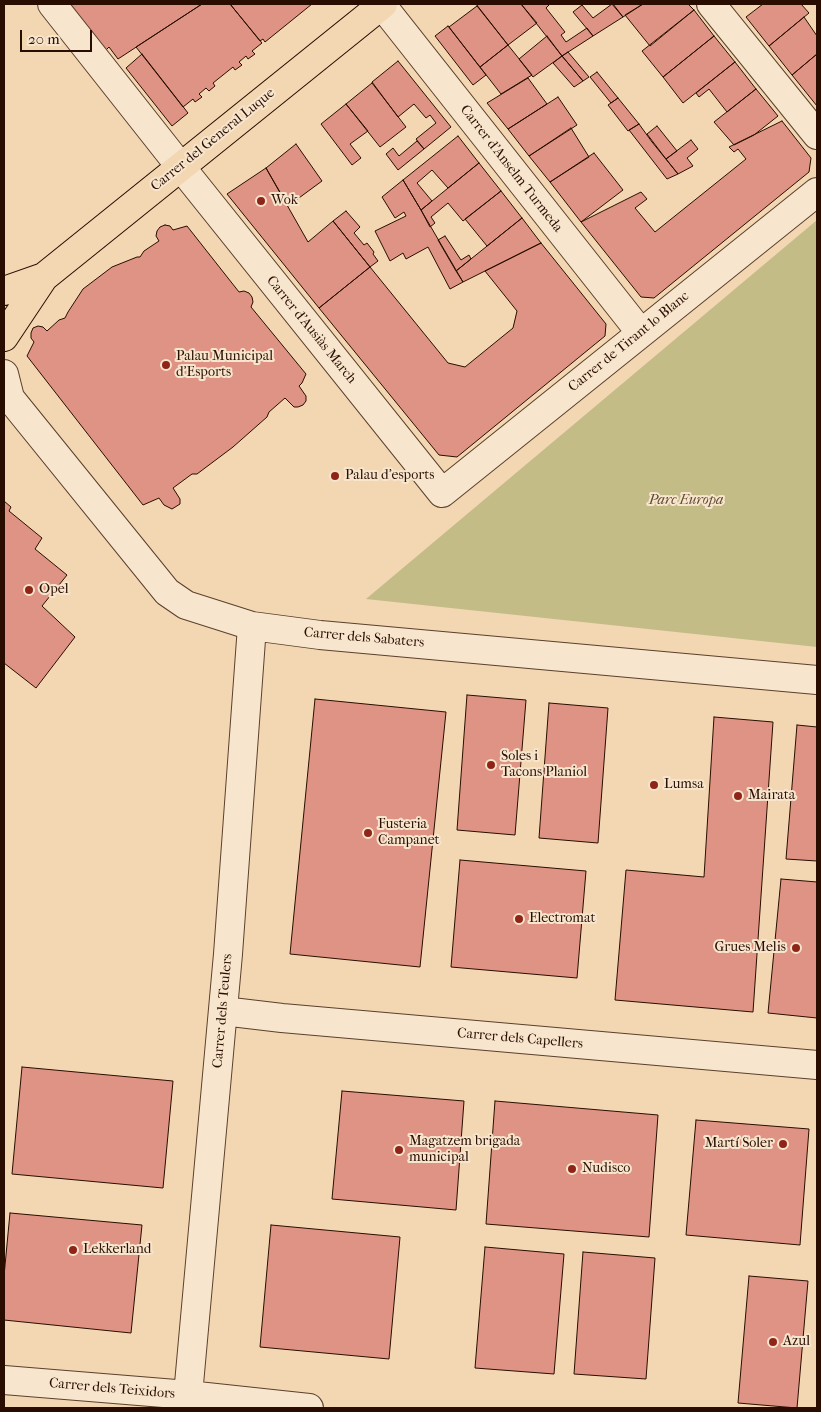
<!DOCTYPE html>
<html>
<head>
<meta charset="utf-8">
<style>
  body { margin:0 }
  #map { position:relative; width:821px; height:1412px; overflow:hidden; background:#f2d7b2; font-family:"IM FELL French Canon",serif }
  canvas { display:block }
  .frame { position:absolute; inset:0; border:5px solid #290d00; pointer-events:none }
  .scale { position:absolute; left:20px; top:30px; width:72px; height:22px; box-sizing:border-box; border:2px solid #290d00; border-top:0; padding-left:6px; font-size:15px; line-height:18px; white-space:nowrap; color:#290d00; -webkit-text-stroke:4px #f7e5cd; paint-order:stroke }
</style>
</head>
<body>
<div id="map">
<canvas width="821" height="1412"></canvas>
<div class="frame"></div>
<div class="scale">20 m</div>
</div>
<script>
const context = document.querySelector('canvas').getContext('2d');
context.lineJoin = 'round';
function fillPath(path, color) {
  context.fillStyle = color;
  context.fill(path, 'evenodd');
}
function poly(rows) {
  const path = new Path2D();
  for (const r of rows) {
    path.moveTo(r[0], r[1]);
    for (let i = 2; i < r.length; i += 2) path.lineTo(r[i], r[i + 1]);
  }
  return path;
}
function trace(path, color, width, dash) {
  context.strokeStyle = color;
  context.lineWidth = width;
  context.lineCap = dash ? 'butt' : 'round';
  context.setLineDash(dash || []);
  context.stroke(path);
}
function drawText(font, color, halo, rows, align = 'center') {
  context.font = font + ' "IM FELL French Canon",serif';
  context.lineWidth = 4;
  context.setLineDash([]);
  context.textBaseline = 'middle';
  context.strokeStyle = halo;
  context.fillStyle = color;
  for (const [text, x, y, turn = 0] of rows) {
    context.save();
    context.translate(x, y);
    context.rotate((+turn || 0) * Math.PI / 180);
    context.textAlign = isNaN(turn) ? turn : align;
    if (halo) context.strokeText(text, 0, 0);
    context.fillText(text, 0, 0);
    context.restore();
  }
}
fillPath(poly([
  [817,220,817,647,366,599]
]), '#c3bc87');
const building = poly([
  [69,4,202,4,118,59,109,47,106,50,69,4],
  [202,4,230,4,262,43,252,51,255,54,248,59,246,56,239,62,242,65,235,70,233,67,213,83,215,86,209,91,206,88,199,94,202,97,195,102,193,99,183,107,136,47,202,4],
  [230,4,312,4,265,42,263,39,260,41,230,4],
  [476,4,521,4,537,23,508,45,476,4],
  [521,4,550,4,546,8,565,32,561,35,566,42,587,28,593,36,562,56,521,4],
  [612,4,623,17,593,36,573,12,582,5,593,18,612,4],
  [613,4,643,4,623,17,613,4],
  [643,4,688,4,694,10,650,46,625,15,643,4],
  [763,4,801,4,809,13,769,46,746,17,763,4],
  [477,6,508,45,480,67,449,27,477,6],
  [694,10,714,36,663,77,642,51,694,10],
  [804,17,817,36,817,54,792,75,769,46,804,17],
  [448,26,486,75,473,85,435,36,448,26],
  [547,36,562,56,533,77,519,59,547,36],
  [714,36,735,62,683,103,663,77,714,36],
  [508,45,532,75,501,94,480,67,508,45],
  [568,52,589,77,583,81,562,56,568,52],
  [142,54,188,113,172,126,126,68,142,54],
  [817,54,817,106,792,75,817,54],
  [562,56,583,81,574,87,553,63,562,56],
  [398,61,451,127,424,149,416,139,436,123,430,115,426,118,414,104,398,117,372,82,398,61],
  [735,62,756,89,727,112,709,89,699,97,696,93,735,62],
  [597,72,618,98,611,103,590,77,597,72],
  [528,78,547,104,508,129,487,103,528,78],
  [372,83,406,127,380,147,346,104,372,83],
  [756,89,778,116,754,135,734,145,714,122,756,89],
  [558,97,577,125,529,156,508,129,558,97],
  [618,98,639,124,628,131,608,105,618,98],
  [346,104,368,131,350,144,361,158,352,165,321,124,346,104],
  [782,121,811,158,809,172,654,298,641,297,581,222,641,192,647,199,635,208,655,232,746,159,738,149,734,152,729,147,782,121],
  [639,124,652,142,678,174,667,179,629,130,639,124],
  [657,126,677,151,666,159,647,134,657,126],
  [571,128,589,157,550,182,529,156,571,128],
  [458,136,479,163,448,188,432,170,417,183,432,201,421,210,403,180,458,136],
  [691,140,698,149,687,158,693,166,678,174,666,159,691,140],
  [417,141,424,149,398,170,386,154,393,148,399,156,417,141],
  [296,144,322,181,288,206,266,168,296,144],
  [594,153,623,190,581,222,550,182,594,153],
  [479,163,501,191,463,221,448,203,431,217,435,223,430,227,421,210,479,163],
  [266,168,308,242,333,221,370,267,319,308,227,194,266,168],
  [403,180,421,210,463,282,450,289,428,247,406,259,403,253,390,261,375,231,406,216,404,212,395,218,382,197,403,180],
  [501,191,522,218,487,246,465,219,501,191],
  [346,211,360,227,354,233,364,245,367,243,374,252,373,254,378,261,370,267,333,221,346,211],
  [522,218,541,243,463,282,456,271,522,218],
  [165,225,170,226,173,230,187,226,239,292,244,291,249,293,252,297,253,302,251,307,306,374,302,383,299,386,306,396,306,401,303,405,298,407,294,407,285,398,269,412,267,417,233,447,197,474,192,474,173,488,180,499,180,504,172,509,164,505,159,498,143,505,27,356,34,342,31,338,31,333,33,328,38,326,43,327,47,331,59,320,65,318,68,312,83,289,112,267,137,257,140,257,144,251,159,241,156,236,157,231,160,227,165,225],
  [445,236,461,260,469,255,471,259,456,271,438,240,445,236],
  [541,243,606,324,605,336,457,457,439,455,319,308,370,267,448,363,465,367,513,328,517,311,485,271,541,243],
  [4,501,11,507,9,511,42,538,35,549,67,575,42,606,75,637,36,688,4,663,4,501],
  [467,695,526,700,515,835,457,830,467,695],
  [315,699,446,712,420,967,290,954,315,699],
  [549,703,608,708,598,843,539,838,549,703],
  [714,717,773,722,753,1012,615,1000,626,870,704,877,714,717],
  [797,725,817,727,817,861,786,859,797,725],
  [460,860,586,871,577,978,451,967,460,860],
  [781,879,817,882,817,1018,768,1013,781,879],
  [22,1067,173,1081,163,1188,12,1174,22,1067],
  [342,1091,464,1101,456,1210,332,1199,342,1091],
  [495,1101,658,1115,649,1237,486,1224,495,1101],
  [696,1120,809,1129,800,1245,686,1235,696,1120],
  [10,1213,142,1225,131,1333,4,1320,4,1276,10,1213],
  [271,1225,400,1237,389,1359,260,1347,271,1225],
  [485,1247,564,1254,554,1374,475,1368,485,1247],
  [583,1252,655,1258,646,1379,574,1374,583,1252],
  [749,1276,808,1281,797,1408,738,1403,749,1276]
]);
fillPath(building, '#df9384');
trace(building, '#290d00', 1);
const minor = poly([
  [52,4,172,156,442,493,817,192],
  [381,4,641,333],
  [711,4,817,135],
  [4,374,10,398,167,592,186,605,252,626,320,635,817,680],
  [223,1011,282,1018,817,1065],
  [4,1380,188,1395,309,1408],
  [188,1395,228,954,252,626]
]);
const major = poly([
  [4,291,44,277],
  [4,337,44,277,383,4]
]);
trace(minor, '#5b402c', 30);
trace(major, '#290d00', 30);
trace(minor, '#f7e5cd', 28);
trace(major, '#f2d7b2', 28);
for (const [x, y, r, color] of [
  [261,201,5,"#8f2418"],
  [166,365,5,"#8f2418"],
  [335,476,5,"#8f2418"],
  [29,590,5,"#8f2418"],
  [491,765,5,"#8f2418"],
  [654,785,5,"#8f2418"],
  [738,796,5,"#8f2418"],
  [368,833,5,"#8f2418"],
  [519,919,5,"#8f2418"],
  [796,948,5,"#8f2418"],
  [783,1144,5,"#8f2418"],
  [399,1150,5,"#8f2418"],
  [572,1169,5,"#8f2418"],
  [73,1250,5,"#8f2418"],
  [773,1342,5,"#8f2418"]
]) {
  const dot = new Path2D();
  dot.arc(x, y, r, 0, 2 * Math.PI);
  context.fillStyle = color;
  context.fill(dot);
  trace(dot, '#f7e5cd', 2);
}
drawText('14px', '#290d00', '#f7e5cd', [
  ["Carrer del General Luque",213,140,-39],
  ["Carrer d'Anselm Turmeda",511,169,52],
  ["Carrer d'Ausiàs March",311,330,51],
  ["Carrer de Tirant lo Blanc",629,342,-39],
  ["Carrer dels Sabaters",364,638,5],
  ["Carrer dels Teulers",223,1011,-85],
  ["Carrer dels Capellers",520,1039,5],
  ["Carrer dels Teixidors",112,1389,5]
]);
drawText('14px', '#290d00', '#f7e5cd', [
  ["Wok",271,201],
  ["Palau Municipal",176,357],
  ["d'Esports",176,373],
  ["Palau d'esports",345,476],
  ["Opel",39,590],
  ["Soles i",501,757],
  ["Tacons Planiol",501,773],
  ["Lumsa",664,785],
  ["Mairata",748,796],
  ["Fusteria",378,825],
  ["Campanet",378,841],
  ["Electromat",529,919],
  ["Grues Melis",786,948,"right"],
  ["Magatzem brigada",409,1142],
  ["municipal",409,1158],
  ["Martí Soler",773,1144,"right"],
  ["Nudisco",582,1169],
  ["Lekkerland",83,1250],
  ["Azul",783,1342]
], 'left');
drawText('italic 14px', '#5f4a2f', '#f7e5cd', [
  ["Parc Europa",686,501]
]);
</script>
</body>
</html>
